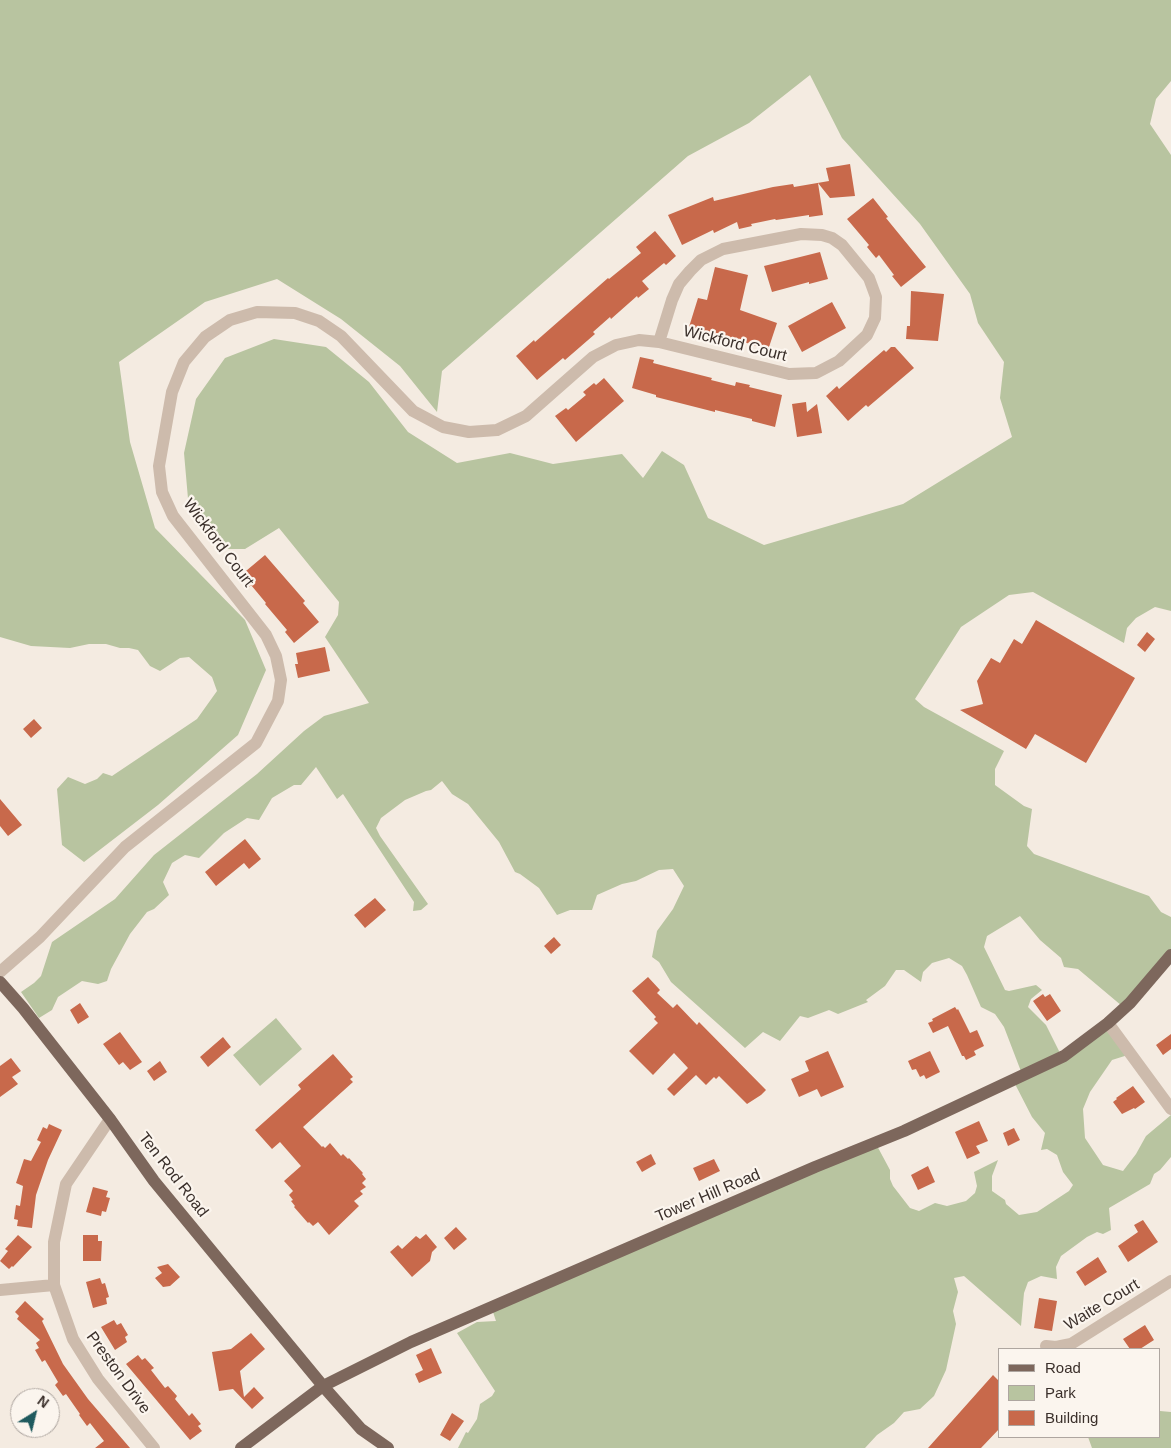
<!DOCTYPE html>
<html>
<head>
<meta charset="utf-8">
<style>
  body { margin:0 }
  #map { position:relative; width:1171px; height:1448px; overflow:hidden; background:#f4ebe1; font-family:Helvetica,sans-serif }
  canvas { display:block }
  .legend { position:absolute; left:998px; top:1348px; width:162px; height:90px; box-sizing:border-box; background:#fbf5ee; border:1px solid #aea6a0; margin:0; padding:6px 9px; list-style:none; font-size:15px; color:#3b302b }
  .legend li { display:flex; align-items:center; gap:10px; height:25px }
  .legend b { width:25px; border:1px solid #aea6a0 }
  .north { position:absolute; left:10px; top:1388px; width:50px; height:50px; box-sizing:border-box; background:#fbf5ee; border:1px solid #aea6a0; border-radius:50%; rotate:36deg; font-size:14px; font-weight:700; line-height:20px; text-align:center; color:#3b302b }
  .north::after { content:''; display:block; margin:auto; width:18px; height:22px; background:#1f5a5e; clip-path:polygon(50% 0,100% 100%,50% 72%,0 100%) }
</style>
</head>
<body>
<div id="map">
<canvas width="1171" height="1448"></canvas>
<ul class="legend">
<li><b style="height:6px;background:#7d675c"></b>Road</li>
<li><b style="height:14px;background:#b8c4a0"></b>Park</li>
<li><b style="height:14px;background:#c8694b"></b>Building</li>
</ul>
<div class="north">N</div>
</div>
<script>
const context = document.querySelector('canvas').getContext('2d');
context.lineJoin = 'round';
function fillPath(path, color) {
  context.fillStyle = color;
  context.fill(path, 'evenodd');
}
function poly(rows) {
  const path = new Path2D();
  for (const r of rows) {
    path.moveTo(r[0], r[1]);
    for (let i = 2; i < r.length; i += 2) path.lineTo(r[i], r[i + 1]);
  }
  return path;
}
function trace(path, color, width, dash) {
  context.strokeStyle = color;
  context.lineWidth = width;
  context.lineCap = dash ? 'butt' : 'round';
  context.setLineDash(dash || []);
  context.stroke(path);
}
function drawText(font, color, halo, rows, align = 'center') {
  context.font = font + ' Helvetica,sans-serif';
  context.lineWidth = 4.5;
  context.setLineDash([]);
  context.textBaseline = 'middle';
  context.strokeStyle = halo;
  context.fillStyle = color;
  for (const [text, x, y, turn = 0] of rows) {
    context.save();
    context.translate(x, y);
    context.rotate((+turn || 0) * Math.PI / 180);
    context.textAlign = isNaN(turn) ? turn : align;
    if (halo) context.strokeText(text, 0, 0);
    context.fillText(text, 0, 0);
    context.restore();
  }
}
fillPath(poly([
  [0,0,1171,0,1171,81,1156,99,1150,124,1171,155,1171,611,1155,607,1136,618,1127,628,1124,643,1033,592,1009,595,961,627,915,699,924,707,1004,751,995,769,995,785,1024,806,1032,809,1027,846,1034,854,1149,896,1161,912,1171,917,1171,953,1122,1006,1078,969,1064,967,1061,958,1040,940,1020,916,987,936,984,947,1005,990,1009,991,1036,985,1042,990,1031,999,1028,1007,1046,1025,1061,1055,1108,1024,1131,1054,1112,1060,1090,1092,1083,1109,1085,1138,1103,1165,1123,1171,1136,1154,1146,1136,1171,1115,1171,1157,1160,1170,1154,1174,1150,1184,1109,1208,1111,1230,1103,1234,1097,1232,1087,1237,1061,1256,1056,1267,1057,1279,1041,1276,1028,1282,1024,1293,1021,1326,964,1276,954,1278,958,1292,953,1311,956,1324,946,1370,934,1396,920,1409,904,1412,894,1423,877,1435,865,1448,458,1448,466,1432,468,1433,477,1419,480,1404,492,1396,495,1391,457,1333,477,1322,496,1321,491,1306,875,1142,890,1170,890,1179,893,1186,910,1208,919,1211,935,1203,947,1206,966,1201,975,1193,977,1186,974,1172,998,1160,992,1176,992,1191,1005,1200,1006,1204,1019,1215,1037,1212,1069,1191,1073,1185,1063,1172,1057,1155,1047,1149,1041,1150,1045,1133,1032,1117,1015,1084,1022,1074,1004,1027,995,1014,981,1007,967,975,962,966,949,958,932,963,923,972,921,982,904,970,896,970,885,986,866,1000,868,1002,838,1014,829,1010,808,1018,800,1016,780,1041,763,1032,745,1048,671,982,659,962,652,957,657,931,673,909,684,886,673,869,659,870,636,881,622,884,597,895,592,910,570,910,557,915,539,888,520,874,515,872,499,842,468,804,452,794,442,781,431,790,426,791,405,800,381,818,376,828,380,836,428,904,421,910,413,911,414,902,343,794,337,799,316,767,301,785,294,785,272,798,259,820,247,818,224,833,199,858,185,855,172,863,163,882,169,895,154,909,147,912,130,934,111,969,107,981,98,984,82,981,58,997,52,1010,39,1018,21,992,34,983,41,976,52,942,115,899,154,855,257,774,304,731,324,716,369,703,325,637,338,615,339,602,279,528,245,549,223,549,189,510,184,453,196,399,225,358,274,339,326,347,369,382,408,432,457,463,510,453,553,464,622,454,643,478,662,451,684,465,708,518,764,545,903,504,1012,437,1000,398,1004,362,978,323,970,294,920,224,842,138,810,75,749,123,688,156,442,371,437,412,400,366,341,319,277,279,205,302,119,362,130,442,155,528,245,620,266,670,238,735,158,805,84,862,62,845,57,789,68,777,85,784,97,779,103,773,112,776,197,719,217,691,212,677,189,657,180,658,160,671,150,666,138,650,129,648,120,648,106,644,89,644,70,648,31,646,0,637],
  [276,1018,302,1049,260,1086,233,1055],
  [1160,1411,1171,1412,1171,1448,1092,1448,1088,1437,1160,1437]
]), '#b8c4a0');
fillPath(poly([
  [850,164,855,196,830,198,818,183,823,215,809,217,809,215,776,220,775,219,751,224,752,226,739,229,737,222,714,233,713,230,682,245,668,215,713,197,714,201,773,187,793,184,794,187,829,181,826,168],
  [873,198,888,217,886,218,926,267,901,287,892,276,894,275,879,255,876,258,867,247,869,245,847,219],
  [655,231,676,256,666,265,664,263,642,281,649,289,638,298,637,296,611,319,610,317,593,332,595,334,565,360,563,358,537,380,516,356,534,340,535,342,608,278,609,279,641,253,636,247],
  [820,252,828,279,809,284,809,282,772,292,764,266],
  [715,267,748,275,740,310,777,323,768,350,732,338,732,339,689,327,698,298,707,300],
  [911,291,944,294,938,341,906,339,907,326,910,326],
  [832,302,846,328,802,352,788,326],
  [891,347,895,347,914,368,868,407,866,405,848,421,826,396,837,386,839,389,884,350,886,352],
  [640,357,654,360,653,363,712,378,711,380,735,386,736,382,750,385,749,387,782,395,775,427,752,421,752,419,715,410,715,412,656,397,656,395,632,388],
  [604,378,624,401,576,442,555,416,566,408,568,410,586,395,583,392,594,383,596,385],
  [806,402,807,412,817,404,822,433,797,437,792,404],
  [265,555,305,601,303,603,319,622,294,643,285,632,287,630,265,604,266,603,251,585,249,587,240,576],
  [1036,620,1135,678,1086,763,1035,734,1026,749,960,710,983,704,977,681,991,658,1000,663,1014,639,1022,644],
  [1147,632,1155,639,1145,652,1137,645],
  [325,647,330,671,298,678,295,664,298,664,296,653],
  [34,719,42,728,31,738,23,729],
  [0,799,22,825,8,836,0,826],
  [245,839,261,859,249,869,244,863,216,886,205,872],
  [375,898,386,910,365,928,354,915],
  [554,937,561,945,551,954,544,946],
  [648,977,660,990,657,993,673,1008,677,1004,697,1025,699,1022,766,1090,761,1095,747,1104,719,1076,716,1079,714,1077,706,1085,696,1075,674,1096,667,1089,688,1068,674,1053,653,1075,629,1051,658,1023,654,1019,656,1017,632,991],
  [1043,994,1045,997,1050,994,1061,1011,1047,1021,1033,1001],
  [80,1003,89,1017,78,1024,70,1010],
  [955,1007,957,1010,958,1009,970,1033,977,1030,984,1046,974,1051,976,1055,966,1060,964,1056,962,1056,948,1026,933,1033,928,1023,933,1021,932,1019],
  [120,1032,142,1062,130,1070,123,1062,119,1065,103,1044],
  [1171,1034,1171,1049,1163,1055,1156,1045],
  [223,1037,231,1047,208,1067,200,1057],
  [828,1051,844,1087,821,1097,817,1089,799,1097,791,1079,809,1071,805,1061],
  [930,1051,940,1072,926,1079,924,1075,920,1077,916,1069,912,1070,908,1061],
  [333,1054,353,1077,350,1079,353,1082,303,1127,322,1147,323,1146,325,1148,330,1143,341,1156,343,1154,348,1159,349,1158,363,1173,362,1174,366,1179,362,1183,366,1187,360,1191,363,1194,354,1201,359,1206,329,1235,318,1222,313,1226,309,1222,308,1223,294,1207,295,1206,291,1201,293,1200,289,1195,293,1191,284,1181,301,1166,280,1142,272,1149,255,1130,301,1089,298,1085],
  [11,1058,21,1071,12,1077,18,1084,0,1097,0,1066],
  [160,1061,167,1072,154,1081,147,1071],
  [1133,1086,1145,1102,1135,1109,1134,1108,1122,1114,1113,1102,1117,1099,1116,1098],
  [979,1121,988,1141,976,1146,980,1153,967,1159,955,1132],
  [49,1124,62,1130,48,1160,36,1195,32,1228,17,1226,18,1220,14,1219,16,1205,20,1206,23,1186,16,1183,24,1159,31,1161,41,1142,37,1140,43,1127,47,1129],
  [1014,1128,1020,1140,1008,1146,1003,1133],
  [651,1154,656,1164,642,1172,636,1162],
  [714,1159,720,1171,699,1181,693,1168],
  [928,1166,935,1182,918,1190,911,1175],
  [93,1187,108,1191,106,1197,110,1198,106,1212,102,1211,101,1216,86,1212],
  [1143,1220,1158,1242,1128,1262,1118,1246,1138,1232,1134,1225],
  [456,1227,467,1239,454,1250,444,1238],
  [426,1234,437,1247,432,1252,430,1261,412,1277,390,1252,398,1245,402,1249,416,1236,420,1239],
  [18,1235,32,1247,13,1267,12,1266,9,1269,0,1261,8,1251,5,1249],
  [83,1235,98,1235,98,1241,102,1241,101,1261,83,1261],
  [1098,1257,1107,1272,1085,1286,1076,1272],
  [168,1264,180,1277,170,1286,163,1287,155,1278,162,1273,157,1267],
  [100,1278,102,1284,105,1283,109,1297,106,1298,107,1304,93,1308,86,1282],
  [1039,1298,1057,1301,1052,1331,1034,1328],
  [25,1301,44,1319,42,1321,63,1364,88,1399,130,1448,95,1448,104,1441,90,1423,87,1426,79,1415,80,1414,66,1394,63,1396,55,1385,58,1382,45,1360,42,1362,35,1350,39,1348,36,1343,40,1340,17,1319,19,1316,15,1312],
  [114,1320,117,1325,121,1323,128,1335,125,1337,127,1342,115,1350,101,1327],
  [1145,1325,1154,1340,1140,1349,1130,1349,1123,1339],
  [251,1333,265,1349,240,1371,244,1397,254,1387,264,1398,252,1409,233,1389,219,1391,212,1352,231,1349],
  [431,1348,442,1373,419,1383,415,1374,423,1370,416,1355],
  [138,1355,142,1360,145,1358,154,1368,151,1370,165,1388,168,1386,177,1396,175,1399,189,1416,192,1413,201,1424,198,1426,202,1431,190,1440,126,1364],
  [993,1375,1000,1382,1000,1428,981,1448,928,1448],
  [452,1413,464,1421,450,1441,440,1435]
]), '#c8694b');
trace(poly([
  [0,972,40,937,125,847,256,743,278,701,281,680,276,656,266,635,173,516,162,492,159,466,172,392,184,362,205,337,230,320,257,312,295,313,319,321,341,336,413,411,443,427,469,432,497,430,526,416,593,357,616,345,639,340,659,342,789,374,816,373,839,361,867,335,875,318,876,297,869,278,842,245,832,238,822,235,801,234,723,249,701,260,690,271,679,284,672,300,659,342],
  [1108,1023,1171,1109],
  [110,1119,66,1184,54,1242,54,1285,73,1339,98,1379,154,1448],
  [0,1290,54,1285],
  [1046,1346,1056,1347,1071,1344,1171,1281]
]), '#cdbbac', 12);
trace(poly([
  [0,982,23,1008,110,1119,154,1181,323,1386,361,1429,388,1448],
  [241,1448,323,1386,411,1342,815,1167,904,1131,1064,1056,1108,1023,1130,1003,1171,955]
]), '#7d675c', 12);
drawText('16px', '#3b302b', '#fbf5ee', [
  ["Wickford Court",735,344,14],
  ["Wickford Court",218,543,53],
  ["Ten Rod Road",173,1175,52],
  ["Tower Hill Road",708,1196,-23],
  ["Waite Court",1102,1305,-31],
  ["Preston Drive",118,1373,54]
]);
</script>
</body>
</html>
